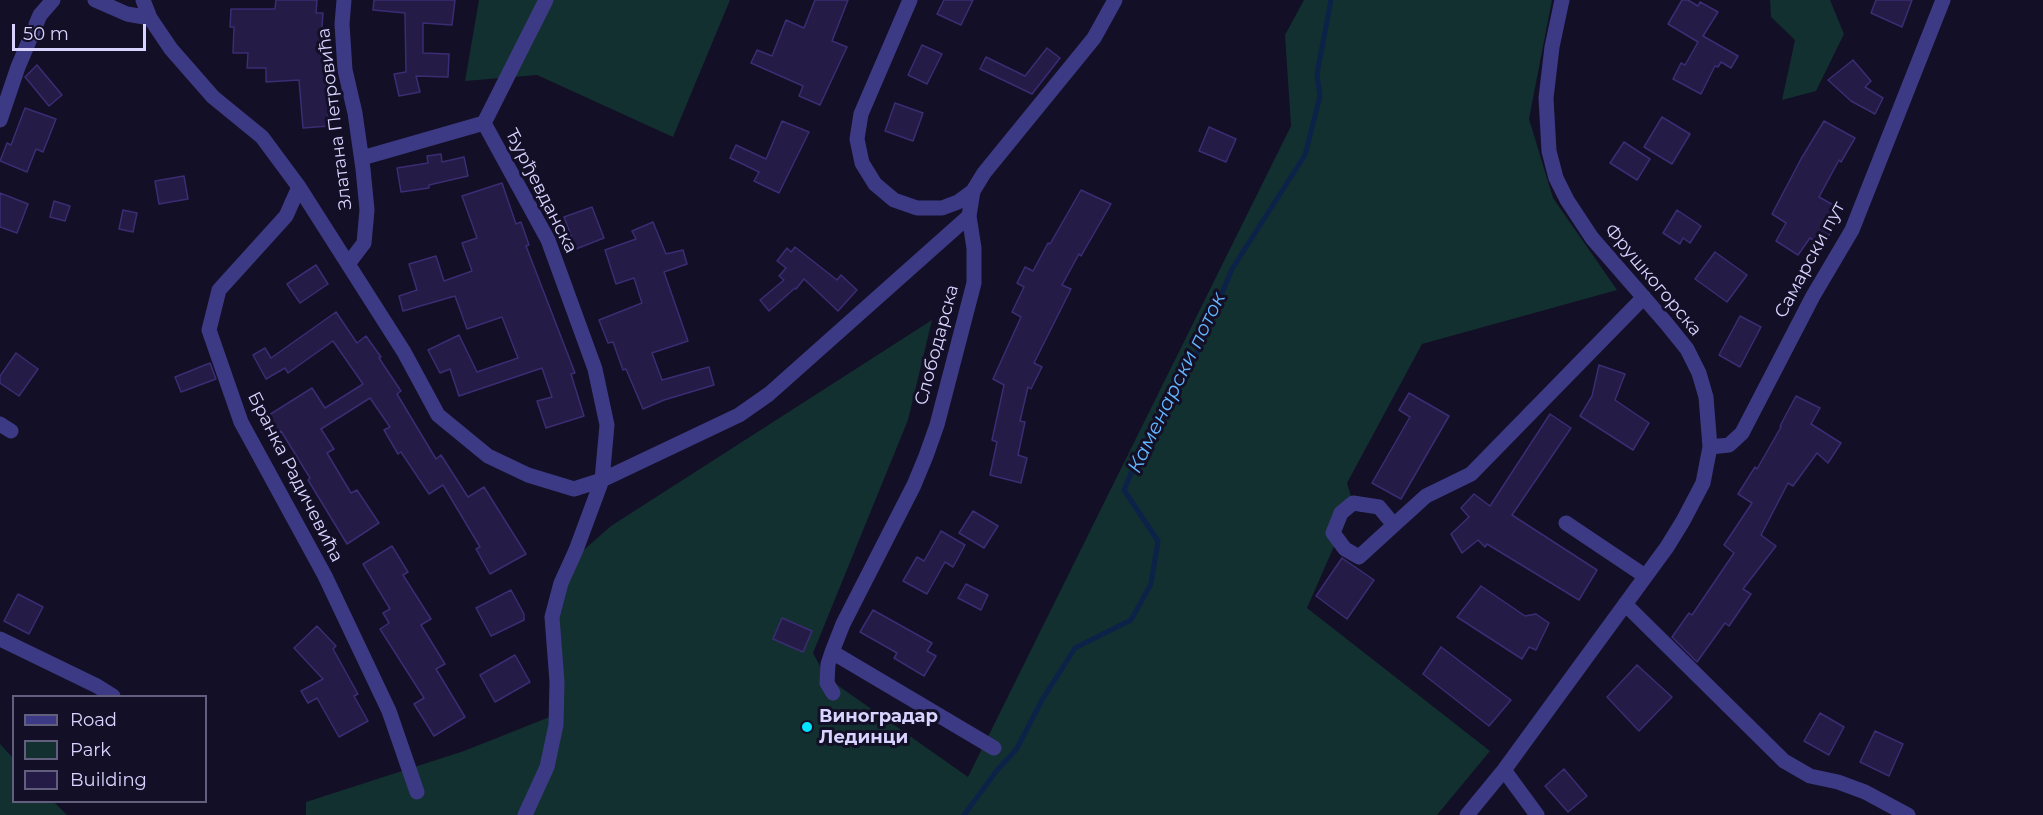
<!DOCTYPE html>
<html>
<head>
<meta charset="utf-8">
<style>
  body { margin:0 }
  #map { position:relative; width:2043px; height:815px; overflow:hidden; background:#130f26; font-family:Montserrat,sans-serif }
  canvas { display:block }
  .legend { position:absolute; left:12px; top:695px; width:195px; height:108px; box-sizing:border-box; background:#130f26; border:2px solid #625e7d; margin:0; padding:8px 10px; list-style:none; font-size:18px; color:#d9d4ff }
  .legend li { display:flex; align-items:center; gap:12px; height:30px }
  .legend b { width:30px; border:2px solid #625e7d }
  .scale { position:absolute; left:12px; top:24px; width:134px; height:27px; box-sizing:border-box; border:3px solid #d9d4ff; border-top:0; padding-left:8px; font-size:18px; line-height:21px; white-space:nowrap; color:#d9d4ff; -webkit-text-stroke:4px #130f26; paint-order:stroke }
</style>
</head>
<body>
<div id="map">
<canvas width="2043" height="815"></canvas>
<ul class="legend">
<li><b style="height:8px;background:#3d3a85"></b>Road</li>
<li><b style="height:16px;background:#12302f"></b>Park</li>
<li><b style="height:16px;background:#241b47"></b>Building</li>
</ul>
<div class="scale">50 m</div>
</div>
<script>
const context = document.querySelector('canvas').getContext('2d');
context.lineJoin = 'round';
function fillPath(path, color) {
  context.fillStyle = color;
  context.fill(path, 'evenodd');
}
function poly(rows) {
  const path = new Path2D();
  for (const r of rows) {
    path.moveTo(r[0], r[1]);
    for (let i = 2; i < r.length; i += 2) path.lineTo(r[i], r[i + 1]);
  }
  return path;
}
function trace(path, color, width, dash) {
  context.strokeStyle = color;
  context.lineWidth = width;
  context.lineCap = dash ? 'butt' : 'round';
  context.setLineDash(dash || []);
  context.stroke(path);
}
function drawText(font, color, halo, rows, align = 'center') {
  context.font = font + ' Montserrat,sans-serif';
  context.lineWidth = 6;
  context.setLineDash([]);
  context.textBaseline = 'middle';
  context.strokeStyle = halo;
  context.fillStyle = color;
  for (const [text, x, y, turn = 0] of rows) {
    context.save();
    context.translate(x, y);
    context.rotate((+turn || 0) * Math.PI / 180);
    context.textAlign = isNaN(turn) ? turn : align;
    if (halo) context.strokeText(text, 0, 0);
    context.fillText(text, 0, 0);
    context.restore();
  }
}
fillPath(poly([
  [479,0,730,0,673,137,537,75,465,81],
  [1304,0,1552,0,1529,119,1553,198,1617,290,1422,344,1347,483,1353,503,1307,608,1490,751,1437,815,306,815,306,802,464,751,552,716,561,570,611,526,932,320,908,420,813,653,826,677,968,777,1291,126,1285,35],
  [1770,0,1830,0,1844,34,1816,91,1782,100,1795,40,1771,17],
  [0,744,13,758,14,802,54,802,67,815,0,815]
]), '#12302f');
trace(poly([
  [964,815,998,769,1016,750,1042,700,1075,648,1131,620,1151,584,1158,541,1124,490,1142,447,1197,353,1232,269,1305,155,1320,96,1317,74,1331,0]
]), '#0c2248', 5);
const building = poly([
  [276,0,317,0,316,13,323,13,320,55,323,55,329,126,303,128,299,80,266,82,266,68,247,68,248,53,233,53,234,27,230,27,231,9,275,9,276,0],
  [374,0,455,0,452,25,423,23,423,53,449,54,448,77,416,76,420,92,399,96,394,74,406,72,405,13,373,10,374,0],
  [815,0,848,0,832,41,847,47,820,105,799,96,803,86,751,63,757,50,772,56,786,20,804,28,815,0],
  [944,0,973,0,961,25,937,14,944,0],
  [1682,0,1688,0,1698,6,1700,2,1718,12,1703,36,1738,56,1731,68,1721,62,1718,67,1715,66,1701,94,1673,79,1681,63,1685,65,1698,42,1668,24,1682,0],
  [1876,0,1912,0,1902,27,1871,13,1876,0],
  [922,45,942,54,927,84,908,75,922,45],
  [1047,48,1060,58,1032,94,980,69,986,57,1025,76,1047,48],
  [1853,60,1871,81,1865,87,1883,98,1875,114,1851,101,1828,80,1853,60],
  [37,65,62,95,49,106,25,77,37,65],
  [895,103,923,113,913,141,885,131,895,103],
  [25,108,56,119,43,152,36,149,27,172,0,161,7,143,11,145,25,108],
  [1662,117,1690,134,1672,164,1644,147,1662,117],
  [782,121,809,132,779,193,754,181,759,172,730,158,736,145,766,159,782,121],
  [1824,121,1855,138,1841,162,1839,160,1819,197,1837,207,1830,219,1836,223,1823,246,1810,238,1798,255,1776,241,1786,223,1772,214,1801,159,1824,121],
  [1209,127,1236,139,1226,162,1199,151,1209,127],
  [1624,142,1650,159,1637,180,1610,163,1624,142],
  [441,154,442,162,464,157,468,176,429,185,429,188,401,192,397,168,428,163,427,156,441,154],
  [184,176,188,199,159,204,155,181,184,176],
  [502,183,516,224,521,222,529,245,526,246,575,373,571,374,584,416,546,428,537,401,552,397,542,368,459,396,450,369,440,373,428,350,459,335,477,372,518,358,502,317,467,329,455,296,403,311,399,296,417,290,409,264,436,256,444,281,472,271,462,243,477,238,462,196,502,183],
  [1081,190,1111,204,1081,256,1079,254,1062,285,1071,289,1034,363,1042,367,1031,389,1028,387,1020,421,1025,422,1018,455,1027,458,1021,483,990,475,997,442,992,440,1004,385,993,379,1021,317,1012,312,1024,287,1017,283,1025,267,1033,271,1048,243,1050,244,1081,190],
  [0,193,28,204,17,233,0,227,0,193],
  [54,201,70,206,65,221,50,217,54,201],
  [592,207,604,238,576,249,564,217,592,207],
  [123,210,137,213,133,232,119,229,123,210],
  [1677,210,1701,226,1690,243,1683,238,1680,244,1663,233,1677,210],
  [653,222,666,254,683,250,687,264,664,272,688,341,652,353,662,380,709,367,714,385,664,400,643,409,626,369,623,370,613,342,608,343,599,320,642,303,634,278,616,284,605,250,636,239,632,231,653,222],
  [795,247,837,280,841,275,857,290,838,311,804,279,796,289,795,288,769,311,760,300,784,280,779,276,786,268,777,261,787,248,791,252,795,247],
  [1715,252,1747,275,1727,302,1695,279,1715,252],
  [316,265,328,284,300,303,287,284,316,265],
  [336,312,357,343,366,336,381,357,379,358,401,391,397,394,436,459,441,455,468,497,484,487,526,554,490,574,476,549,480,547,443,485,429,494,401,452,398,454,384,430,390,427,370,398,321,429,334,449,327,453,351,493,357,490,379,523,347,544,308,480,310,478,281,431,272,436,261,420,312,388,325,408,363,384,333,341,288,373,285,368,266,379,253,355,265,348,271,358,336,312],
  [1740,316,1761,327,1740,367,1719,355,1740,316],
  [16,353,38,369,19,396,0,383,0,376,16,353],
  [210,363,216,379,181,392,175,377,210,363],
  [1599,365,1625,374,1615,400,1649,423,1633,450,1580,416,1592,396,1599,365],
  [1409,393,1449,416,1401,499,1372,483,1410,417,1399,410,1409,393],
  [1796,396,1820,408,1811,424,1841,443,1828,463,1817,453,1793,486,1788,483,1761,535,1776,546,1743,589,1751,594,1729,626,1725,623,1697,662,1672,637,1689,613,1692,615,1734,553,1724,545,1752,503,1738,494,1755,467,1757,469,1781,427,1780,426,1796,396],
  [1550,414,1571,428,1512,515,1597,570,1579,600,1487,544,1485,547,1478,540,1462,553,1451,534,1469,517,1461,508,1474,494,1490,506,1550,414],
  [973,511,998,526,984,548,959,533,973,511],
  [941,531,965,545,953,567,945,562,927,594,903,581,917,557,924,561,941,531],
  [392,546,408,572,403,575,431,619,421,625,445,664,436,669,465,717,434,736,414,704,424,698,380,629,389,623,383,613,390,609,363,564,392,546],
  [1342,558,1374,580,1347,619,1316,596,1342,558],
  [966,584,988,595,981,610,958,598,966,584],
  [1481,586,1525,616,1536,614,1549,623,1536,650,1529,647,1522,659,1457,617,1481,586],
  [511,590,524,614,524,620,491,636,476,608,511,590],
  [18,594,43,607,29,634,4,621,18,594],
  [873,610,932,643,927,651,936,656,924,676,894,658,897,653,860,632,873,610],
  [782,618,812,631,803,652,773,639,782,618],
  [317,626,336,646,333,649,358,694,354,696,368,721,339,737,317,698,308,703,301,691,323,679,294,648,317,626],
  [1441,647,1511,700,1489,726,1423,674,1441,647],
  [515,655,530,682,495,702,480,675,515,655],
  [1637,665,1672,697,1639,731,1607,697,1637,665],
  [1820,713,1844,727,1829,755,1804,741,1820,713],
  [1875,731,1903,744,1889,776,1860,762,1875,731],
  [1564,769,1587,796,1568,812,1545,786,1564,769]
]);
fillPath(building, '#241b47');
trace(building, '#3b2d73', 1.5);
trace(poly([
  [95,0,127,14,150,18],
  [143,0,150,18,171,49,213,97,262,137,299,187,404,352,438,415,488,456,528,475,574,489,602,480,576,550,561,583,552,617,557,682,556,725,547,767,525,815],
  [344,0,342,24,345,70,355,113,363,169,367,210,364,243,348,264],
  [910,0,861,114,857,139,862,163,875,184,894,200,917,208,942,208,958,202,973,191],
  [0,120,18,67,40,15,53,0],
  [484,123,548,240,595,369,607,425,602,480],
  [484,123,546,0],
  [362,158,484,123],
  [299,187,286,216,219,290,209,330,241,422,325,576,389,711,417,792],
  [0,424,11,431],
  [1710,447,1729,445,1742,433,1813,296,1852,230,1943,0],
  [602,480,739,415,769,394,969,216],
  [1566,523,1645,576],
  [1394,525,1379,507,1353,503,1341,513,1333,533,1345,549,1359,557,1394,525,1426,496,1471,474,1644,297],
  [1625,604,1784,761,1810,776,1838,782,1865,792,1908,815],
  [0,639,97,686,113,696],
  [832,652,828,664,827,683,833,693],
  [994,748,832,652,843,624,914,485,926,456,937,425,974,283,974,248,969,216,973,191,984,173,1094,38,1115,0],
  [1504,770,1537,815],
  [1467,815,1504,770,1667,547,1683,521,1703,483,1710,447,1706,397,1699,373,1687,349,1666,323,1592,238,1567,200,1556,178,1549,151,1546,98,1552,47,1562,0]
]), '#3d3a85', 15);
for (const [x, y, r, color] of [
  [807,727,6,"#00e5ff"]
]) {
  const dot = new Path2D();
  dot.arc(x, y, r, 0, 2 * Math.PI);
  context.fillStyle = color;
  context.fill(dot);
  trace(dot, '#130f26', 2);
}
drawText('18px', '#d9d4ff', '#130f26', [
  ["Златана Петровића",335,119,-97],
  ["Ђурђевданска",541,191,63],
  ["Самарски пут",1810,260,-62],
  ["Фрушкогорска",1653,280,50],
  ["Слободарска",937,345,-75],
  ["Бранка Радичевића",295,477,63]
]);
drawText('bold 18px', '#d9d4ff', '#130f26', [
  ["Виноградар",819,717],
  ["Лединци",819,738]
], 'left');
drawText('italic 20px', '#62b6ff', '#130f26', [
  ["Каменарски поток",1177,383,-64]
]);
</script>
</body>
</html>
